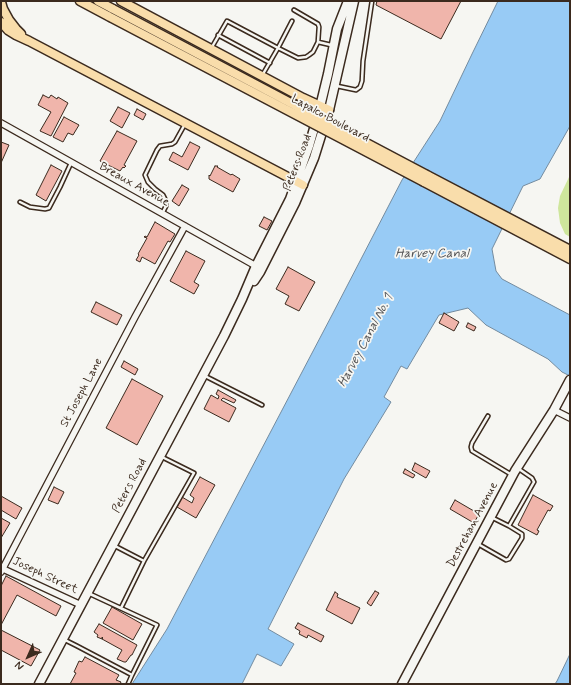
<!DOCTYPE html>
<html>
<head>
<meta charset="utf-8">
<style>
  body { margin:0 }
  #map { position:relative; width:571px; height:685px; overflow:hidden; background:#f6f6f2; font-family:Mynerve,sans-serif }
  canvas { display:block }
  .frame { position:absolute; inset:0; border:2px solid #3b2a1e; pointer-events:none }
  .north { position:absolute; left:8px; top:637px; width:40px; height:40px; -webkit-text-stroke:3px #f6f6f2; paint-order:stroke; rotate:225deg; font-size:11px; font-weight:700; line-height:16px; text-align:center; color:#3b2a1e }
  .north::after { content:''; display:block; margin:auto; width:14px; height:18px; background:#3b2a1e; clip-path:polygon(50% 0,100% 100%,50% 72%,0 100%) }
</style>
</head>
<body>
<div id="map">
<canvas width="571" height="685"></canvas>
<div class="frame"></div>
<div class="north">N</div>
</div>
<script>
const context = document.querySelector('canvas').getContext('2d');
context.lineJoin = 'round';
function fill(path, color) {
  context.fillStyle = color;
  context.fill(path, 'evenodd');
}
function shape(rows) {
  const path = new Path2D();
  for (const r of rows) {
    path.moveTo(r[0], r[1]);
    for (let i = 2; i < r.length; i += 2) path.lineTo(r[i], r[i + 1]);
  }
  return path;
}
function strokePath(path, color, width, dash) {
  context.strokeStyle = color;
  context.lineWidth = width;
  context.lineCap = dash ? 'butt' : 'round';
  context.setLineDash(dash || []);
  context.stroke(path);
}
function drawText(font, color, halo, rows, align = 'center') {
  context.font = font + ' Mynerve,sans-serif';
  context.lineWidth = 3.5;
  context.setLineDash([]);
  context.textBaseline = 'middle';
  context.strokeStyle = halo;
  context.fillStyle = color;
  for (const [text, x, y, turn = 0] of rows) {
    context.save();
    context.translate(x, y);
    context.rotate((+turn || 0) * Math.PI / 180);
    context.textAlign = isNaN(turn) ? turn : align;
    if (halo) context.strokeText(text, 0, 0);
    context.fillText(text, 0, 0);
    context.restore();
  }
}
fill(shape([
  [570,175,570,237,565,234,560,223,558,208,560,196]
]), '#cee69c');
const water = shape([
  [498,1,570,1,570,126,540,179,523,186,492,249,496,271,502,279,570,315,570,376,562,372,548,359,486,325,468,308,439,315,407,369,401,366,384,397,391,402,344,479,268,629,294,644,281,666,257,654,242,684,132,684,167,629,332,315,402,180,440,121,472,54,498,1],
  [570,654,570,684,555,684,557,681,570,654]
]);
fill(water, '#98cbf5');
strokePath(water, '#738b9f', 1);
const building = shape([
  [377,1,461,1,441,39,376,5,377,1],
  [43,95,49,98,51,95,57,99,58,97,68,103,51,136,40,131,51,112,38,105,43,95],
  [118,107,130,113,122,128,110,121,118,107],
  [137,109,146,114,143,120,134,115,137,109],
  [64,117,79,125,73,135,68,133,63,142,53,137,64,117],
  [117,131,137,141,124,165,126,166,124,168,123,167,120,171,100,161,117,131],
  [1,142,9,145,1,163,1,142],
  [190,142,200,147,188,170,169,160,173,152,182,157,190,142],
  [51,165,62,171,46,201,36,195,51,165],
  [215,166,218,166,217,167,231,175,232,174,240,179,233,192,209,179,209,175,210,176,215,166],
  [182,185,189,189,179,206,172,201,182,185],
  [264,217,272,221,267,230,259,226,264,217],
  [155,222,175,234,170,242,168,241,155,264,142,257,140,262,136,260,139,255,138,254,147,238,144,237,145,236,147,237,155,222],
  [186,251,205,261,194,282,199,285,194,294,170,281,186,251],
  [288,267,315,282,299,311,285,304,289,296,276,289,288,267],
  [96,302,122,315,117,325,91,312,96,302],
  [444,313,459,322,454,331,439,323,444,313],
  [468,323,476,327,474,331,466,327,468,323],
  [124,361,138,369,135,375,121,367,124,361],
  [132,379,163,396,137,445,106,428,132,379],
  [218,390,236,400,234,403,223,398,221,400,236,408,229,422,204,409,211,395,218,399,219,396,216,394,218,390],
  [415,463,430,471,426,478,412,470,415,463],
  [405,469,415,475,413,478,403,473,405,469],
  [200,477,215,485,196,518,177,507,182,497,192,503,194,498,190,495,200,477],
  [54,487,64,492,58,504,48,500,54,487],
  [533,495,553,506,550,511,548,510,537,530,539,531,537,535,518,525,533,495],
  [1,496,22,508,16,519,1,510,1,496],
  [455,500,479,514,474,523,450,509,455,500],
  [1,518,10,523,1,538,1,518],
  [6,576,61,606,56,616,17,595,1,625,1,586,6,576],
  [375,591,379,593,371,606,367,603,375,591],
  [335,592,338,594,337,597,360,608,352,624,326,610,335,592],
  [112,607,142,624,133,640,103,623,112,607],
  [298,623,324,636,321,642,308,635,307,638,299,634,300,631,295,628,298,623],
  [99,624,137,645,132,655,131,655,126,662,124,662,117,659,122,650,102,639,103,638,102,637,102,639,97,637,98,635,94,632,99,624],
  [1,630,40,650,31,666,1,650,1,630],
  [85,657,119,675,116,680,121,682,120,684,70,684,76,673,74,672,79,661,82,662,85,657]
]);
fill(building, '#f0b5ab');
strokePath(building, '#3b2a1e', 1);
const service = shape([
  [294,10,318,24,319,27,318,42,331,45],
  [292,21,278,48,298,58,306,57,309,55,313,52,318,42],
  [218,35,270,63],
  [212,47,227,21,278,48,263,74],
  [337,86,356,90,360,87,362,81,363,61,372,1],
  [20,202,30,207,45,209,49,208,60,187,71,163],
  [162,214,166,206,166,201,163,195,155,189,148,182,145,175,157,150,160,146,172,144,175,142,185,124],
  [205,376,262,405],
  [488,416,472,443,471,447,472,451,512,475],
  [491,517,509,526,534,482,532,478,519,469],
  [478,544,506,560,509,559,522,538,522,534,509,526],
  [115,546,144,561,121,608],
  [144,561,194,473,162,457],
  [88,593,157,625,132,675],
  [65,640,77,646,132,675,128,684]
]);
const minor = shape([
  [1,123,256,266],
  [554,410,570,418],
  [1,568,81,605],
  [1,572,135,317,185,226]
]);
const secondary = shape([
  [254,281,260,272,295,203,314,158,329,110,354,1],
  [39,684,224,336,242,299,256,266,290,199,309,146,319,111,328,74,337,29,348,1],
  [402,684,515,471,554,410,570,380]
]);
const primary = shape([
  [80,1,110,17],
  [98,1,113,9],
  [121,1,303,98,329,110],
  [1,2,3,9,9,20,16,29,21,34],
  [1,22,8,30,16,35,29,41,303,185],
  [427,175,570,250],
  [424,182,570,259]
]);
strokePath(service, '#3b2a1e', 5.5);
strokePath(minor, '#3b2a1e', 8);
strokePath(secondary, '#3b2a1e', 11);
strokePath(primary, '#3b2a1e', 11);
strokePath(service, '#f6f6f2', 2.5);
strokePath(minor, '#f6f6f2', 5.5);
strokePath(secondary, '#f6f6f2', 8);
strokePath(primary, '#f9ddab', 8);
const primaryBridge = shape([
  [113,9,427,175],
  [110,17,424,182]
]);
strokePath(primaryBridge, '#3b2a1e', 11, []);
strokePath(primaryBridge, '#f9ddab', 8);
drawText('12px', '#3b2a1e', '#f6f6f2', [
  ["Lapalco Boulevard",330,119,28],
  ["Peters Road",298,163,-69],
  ["Breaux Avenue",134,185,29],
  ["St Joseph Lane",82,393,-62],
  ["Peters Road",130,486,-62],
  ["Destrehan Avenue",473,525,-62],
  ["Joseph Street",45,576,25]
]);
drawText('italic 13px', '#525254', '#f6f6f2', [
  ["Harvey Canal",432,254],
  ["Harvey Canal No. 1",366,341,-62]
]);
</script>
</body>
</html>
